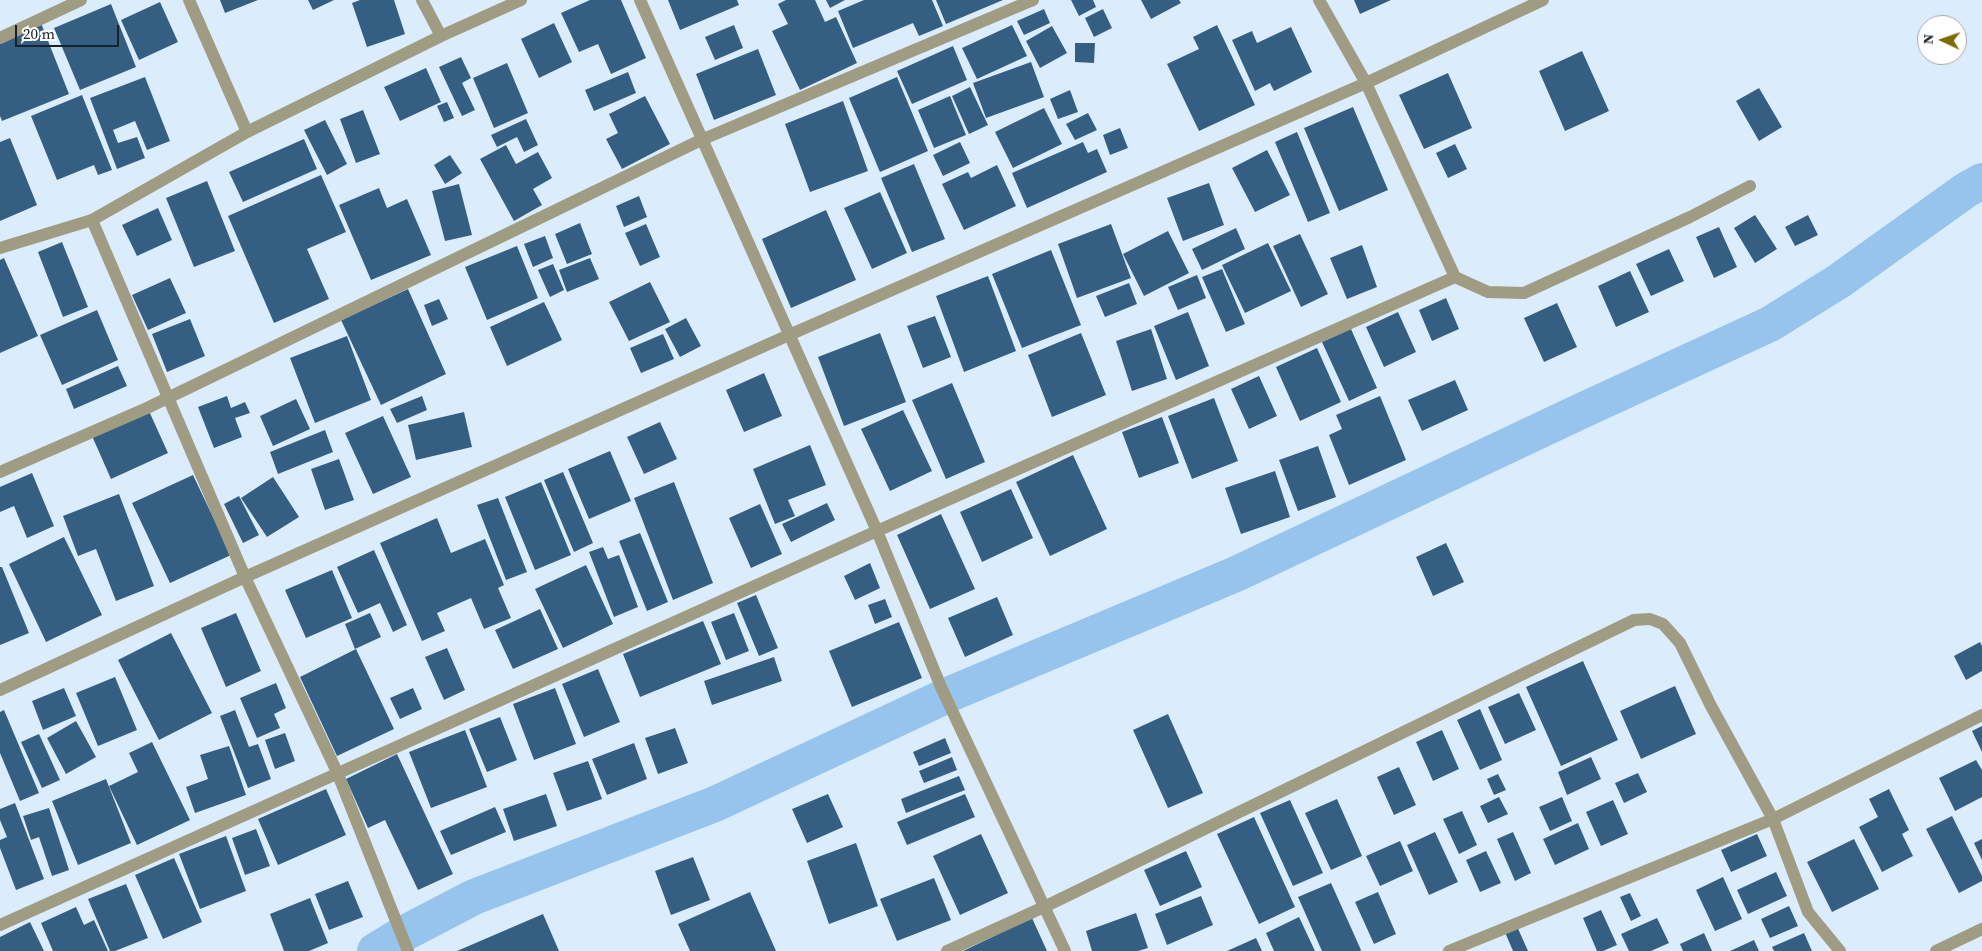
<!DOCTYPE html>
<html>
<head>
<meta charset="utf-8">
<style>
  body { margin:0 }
  #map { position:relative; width:1982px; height:951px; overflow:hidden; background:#dbedfd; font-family:"Source Serif 4",serif }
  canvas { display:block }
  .north { position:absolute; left:1917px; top:15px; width:50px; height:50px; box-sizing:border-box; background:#fff; border:1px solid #a3a7a9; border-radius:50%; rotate:273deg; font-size:14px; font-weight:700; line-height:20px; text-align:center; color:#1a2229 }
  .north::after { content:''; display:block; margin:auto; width:18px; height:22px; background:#7d6b04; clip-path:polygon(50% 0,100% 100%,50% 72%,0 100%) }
  .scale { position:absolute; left:15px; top:25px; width:104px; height:22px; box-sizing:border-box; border:2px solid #1a2229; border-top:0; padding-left:6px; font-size:15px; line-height:18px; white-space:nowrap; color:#1a2229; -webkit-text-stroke:4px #fff; paint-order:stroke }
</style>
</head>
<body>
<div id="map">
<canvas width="1982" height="951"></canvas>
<div class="north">N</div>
<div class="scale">20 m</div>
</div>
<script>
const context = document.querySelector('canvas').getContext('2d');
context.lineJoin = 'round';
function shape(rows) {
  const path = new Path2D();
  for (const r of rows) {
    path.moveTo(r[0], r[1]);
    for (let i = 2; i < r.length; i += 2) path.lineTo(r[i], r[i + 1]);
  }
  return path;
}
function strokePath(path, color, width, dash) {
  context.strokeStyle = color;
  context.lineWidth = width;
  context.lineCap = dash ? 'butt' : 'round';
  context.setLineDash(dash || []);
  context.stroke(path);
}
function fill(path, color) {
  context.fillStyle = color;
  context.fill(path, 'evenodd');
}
strokePath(shape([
  [375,951,403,934,474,897,715,804,950,694,1236,574,1579,412,1770,324,1839,281,1966,190,1982,181]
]), '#97c4ed', 36);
fill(shape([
  [220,0,258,0,225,13],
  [308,0,334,0,313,10],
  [360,0,394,0,405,34,367,47,352,3],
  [590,0,621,0,646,58,611,74,598,44,579,52,561,13],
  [668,0,737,0,739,5,680,30],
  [786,0,815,0,825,22,836,17,857,63,800,90,772,31,788,24,778,4],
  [826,0,845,0,830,8],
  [864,0,932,0,943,26,919,36,913,23,853,48,838,11],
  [936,0,1003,0,946,24],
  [1071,0,1093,0,1096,7,1079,16],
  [1141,0,1179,0,1181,3,1151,19],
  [1354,0,1391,0,1360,14],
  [160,2,178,42,139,60,121,20],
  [111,4,136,67,80,90,54,28],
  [1044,9,1050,23,1024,35,1017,21],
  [1103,9,1112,28,1094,37,1085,18],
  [41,23,69,94,2,121,0,116,0,39],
  [554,23,572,62,539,78,521,39],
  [734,25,743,48,715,60,705,37],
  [1012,25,1027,56,977,79,962,48],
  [1217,25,1255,105,1199,131,1167,64,1199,49,1193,37],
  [1052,26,1067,53,1040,68,1026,41],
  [1291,27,1312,72,1274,91,1270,83,1255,91,1232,40,1252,31,1257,43],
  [1075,43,1095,43,1094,63,1075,62],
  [953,46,967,80,912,104,897,71],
  [758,49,776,95,714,120,696,74],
  [1582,51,1609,111,1565,131,1539,71],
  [461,57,471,78,462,83,475,110,462,116,439,67],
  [1031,62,1044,97,986,118,973,83],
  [507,63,528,113,494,128,473,78],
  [426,68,441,102,400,121,384,87],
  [628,72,636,93,594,111,585,90],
  [1448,73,1472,128,1424,149,1399,95],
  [145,77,170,141,147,150,135,121,113,130,118,143,137,137,145,158,117,169,90,98],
  [897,77,928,151,880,172,849,98],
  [970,87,988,125,969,134,952,96],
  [1759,88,1782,127,1759,141,1736,101],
  [1070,90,1078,112,1058,119,1050,99],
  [82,95,112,170,98,175,94,165,57,180,31,116],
  [645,96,670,144,622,169,606,139,618,133,609,114],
  [950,96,966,135,934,148,918,110],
  [843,101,868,171,810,192,785,124],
  [447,102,454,118,444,122,437,106],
  [1353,107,1388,190,1339,211,1304,128],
  [1044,108,1062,144,1013,168,995,132],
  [363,110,380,154,356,163,340,119],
  [1088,113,1097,130,1075,140,1066,124],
  [526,119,538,145,524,152,517,137,497,147,491,135],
  [325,120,347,164,327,175,304,130],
  [1120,128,1128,148,1110,155,1103,135],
  [1297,132,1330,213,1308,222,1275,142],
  [10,138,37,205,0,221,0,142],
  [304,139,317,169,243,202,229,172],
  [960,142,970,163,943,176,933,155],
  [1083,142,1088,153,1097,149,1107,172,1027,208,1012,173],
  [1455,144,1467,169,1448,178,1436,153],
  [506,145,516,164,538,152,552,178,533,189,542,205,514,221,480,159],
  [1267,150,1290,195,1255,212,1232,168],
  [450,155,462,173,445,184,434,165],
  [914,164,945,239,912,252,881,178],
  [997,165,1016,206,964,230,942,184,968,172,971,178],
  [321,175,346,232,307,249,329,299,274,323,228,216],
  [207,181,235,251,194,267,166,198],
  [1209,183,1224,225,1183,241,1167,198],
  [459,184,472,235,445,241,432,191],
  [379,188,387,208,407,199,431,255,371,280,339,205],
  [880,192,907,253,872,269,844,208],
  [639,196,647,217,624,227,616,206],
  [158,208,172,240,137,256,122,225],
  [826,210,856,280,791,308,762,239],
  [1755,215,1777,249,1755,263,1734,228],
  [1808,215,1818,235,1795,246,1785,227],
  [580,223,592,254,567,264,555,234],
  [646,224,660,257,640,266,625,233],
  [1111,224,1131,278,1077,298,1058,244],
  [1719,227,1737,267,1714,278,1696,237],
  [1236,228,1245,249,1202,270,1192,249],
  [1168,231,1189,273,1144,296,1123,254],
  [1300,234,1328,294,1301,307,1273,246],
  [545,236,553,258,533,267,524,244],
  [62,242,88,307,63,317,38,252],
  [1268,243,1291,291,1245,313,1222,265],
  [1362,245,1377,287,1347,299,1330,258],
  [517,246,538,298,487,320,465,267],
  [1669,249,1684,281,1651,296,1636,264],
  [1051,250,1081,325,1022,348,992,274],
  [4,258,38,336,0,353,0,260],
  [590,258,599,279,567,292,559,270],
  [553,264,564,290,550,297,538,270],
  [1222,269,1245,324,1226,332,1202,277],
  [1630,271,1649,312,1616,327,1598,286],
  [1197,275,1206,298,1178,310,1168,287],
  [988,276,1016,351,964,372,936,296],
  [170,278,186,313,148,330,132,295],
  [650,282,670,322,629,341,609,302],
  [1129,283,1137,304,1105,317,1096,296],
  [408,289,446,374,381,405,341,320],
  [1446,298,1459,329,1432,341,1419,310],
  [439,299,448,319,432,326,424,305],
  [544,302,562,340,507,366,490,327],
  [1557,303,1577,347,1544,362,1524,318],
  [97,310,118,360,62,385,40,335],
  [1188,312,1209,366,1176,380,1154,326],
  [1398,312,1416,352,1384,367,1366,327],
  [935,316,951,357,923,368,907,326],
  [686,318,701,346,680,357,665,329],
  [190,319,205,356,167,372,152,334],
  [1151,329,1167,379,1132,391,1116,341],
  [1351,329,1377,388,1349,401,1322,342],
  [880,333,906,402,844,426,818,357],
  [1081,333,1106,395,1052,417,1028,355],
  [663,334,674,359,641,373,630,348],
  [347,336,371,400,315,423,290,358],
  [1317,348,1341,402,1300,421,1276,367],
  [118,366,127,386,74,409,66,389],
  [764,373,782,416,744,432,726,390],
  [1259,376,1277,416,1249,429,1231,389],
  [1455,380,1468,410,1422,431,1408,400],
  [952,383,985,462,946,479,912,400],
  [227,396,231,408,245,402,250,413,235,418,242,437,214,448,198,407],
  [422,396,427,410,397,423,390,409],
  [1380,396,1406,460,1349,485,1329,435,1342,429,1336,415],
  [1214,398,1238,461,1192,479,1168,416],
  [296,399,310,429,273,446,260,416],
  [903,410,932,471,890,491,861,429],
  [149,411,168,453,111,479,92,436],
  [464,412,472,447,416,460,408,425],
  [383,416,411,477,373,494,345,433],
  [1162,417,1179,463,1139,478,1122,432],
  [660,422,677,459,644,474,627,437],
  [325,430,333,452,278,474,270,452],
  [810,445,826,485,788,500,795,516,775,524,753,469],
  [1318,446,1336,497,1298,511,1279,460],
  [610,451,631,501,589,519,568,469],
  [1073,455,1107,529,1050,556,1016,482],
  [339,459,354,500,325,510,311,469],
  [1275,471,1290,517,1241,534,1225,488],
  [563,472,593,543,574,552,544,480],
  [32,473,54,526,27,538,14,506,0,512,0,487],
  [193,475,231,555,170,583,132,503],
  [273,477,299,517,267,537,241,498],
  [541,482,571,555,535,570,505,497],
  [674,482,713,583,673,600,634,498],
  [1011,489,1033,538,982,562,960,512],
  [119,494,154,586,116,601,96,549,78,556,63,516],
  [239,496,259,535,243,543,224,504],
  [498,498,527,572,506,580,477,505],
  [827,503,835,520,791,542,782,524],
  [760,504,782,554,751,568,729,518],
  [941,514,975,589,930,609,897,535],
  [437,518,451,553,485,539,504,585,498,588,511,618,484,629,471,598,437,613,445,631,422,641,380,543],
  [640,533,668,602,647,611,619,541],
  [64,537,102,615,46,642,9,564],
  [1446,543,1464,582,1433,596,1416,557],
  [603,547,608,559,619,555,638,607,614,617,589,552],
  [374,550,407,625,393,632,380,603,358,613,337,567],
  [870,563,880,588,855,600,844,576],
  [586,565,613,624,563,648,535,589],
  [0,567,2,567,29,633,0,645],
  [332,570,352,618,306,638,285,590],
  [756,595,778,648,759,656,737,603],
  [997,597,1013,635,965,657,948,618],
  [885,599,892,617,875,624,868,605],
  [540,609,558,649,513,669,495,630],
  [236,613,261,671,226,687,201,628],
  [370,613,381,637,355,649,345,624],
  [734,613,749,651,726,660,711,622],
  [703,621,721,664,640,697,623,654],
  [899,622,922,678,852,707,829,651],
  [171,633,212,713,159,740,118,660],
  [1980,642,1982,646,1982,671,1966,680,1954,656],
  [447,648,465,690,444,700,425,657],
  [356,649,394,729,337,756,300,677],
  [774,657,782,681,712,705,704,681],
  [1583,661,1618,740,1561,766,1526,687],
  [598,669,620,722,584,737,562,684],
  [115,677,137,730,98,746,76,693],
  [276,683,286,708,274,714,280,728,257,738,240,698],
  [1675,686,1696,734,1641,759,1620,711],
  [64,688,76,716,43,730,32,701],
  [413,688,422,709,400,719,390,698],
  [555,688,576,744,534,760,513,704],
  [1519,693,1536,730,1505,744,1488,707],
  [1480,709,1502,760,1480,770,1457,720],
  [4,710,39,793,20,801,0,753,0,712],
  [235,710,249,747,258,744,271,779,248,788,220,716],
  [1168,714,1203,793,1168,808,1133,730],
  [500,717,517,760,487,772,469,729],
  [76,721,96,757,66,774,47,738],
  [1982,726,1982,752,1972,731],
  [675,728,688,763,658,774,645,738],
  [465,730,487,787,431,808,409,752],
  [1442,730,1459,769,1433,781,1416,742],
  [285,733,295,761,275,769,265,740],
  [39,734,60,780,42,788,21,742],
  [945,738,951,753,919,766,913,752],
  [152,742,190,820,137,845,109,786,138,772,129,753],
  [634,743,647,779,607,795,592,759],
  [229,746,246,795,195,813,186,787,208,779,200,755],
  [397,754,453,874,418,890,385,820,368,828,346,779],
  [952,757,957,770,924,783,919,771],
  [1591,757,1601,779,1567,795,1558,772],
  [1976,760,1982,770,1982,797,1955,811,1939,778],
  [588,761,602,799,567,811,553,773],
  [1399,767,1416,805,1394,815,1377,777],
  [1638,773,1647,792,1624,803,1615,783],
  [1498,774,1506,790,1494,795,1487,779],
  [959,776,965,790,906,813,901,799],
  [106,779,131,843,78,865,52,801],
  [326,789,346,835,278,865,258,819],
  [1889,789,1909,830,1902,834,1913,856,1882,872,1859,827,1878,817,1869,799],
  [546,794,557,826,514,841,503,809],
  [828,794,843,827,807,843,792,809],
  [965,794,975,817,907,845,897,822],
  [1499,797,1508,814,1488,823,1480,806],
  [1562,797,1572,821,1550,831,1539,807],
  [1337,799,1362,856,1331,870,1305,813],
  [1290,800,1323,873,1293,886,1260,813],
  [1613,800,1628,834,1601,846,1586,812],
  [15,803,44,879,16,890,0,848,0,840,7,837,0,820,0,809],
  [495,807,506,832,451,855,440,831],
  [49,808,69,870,52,876,39,837,31,840,23,816],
  [1462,811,1477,845,1459,854,1443,819],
  [1952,816,1982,876,1982,881,1959,893,1926,829],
  [1254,817,1295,907,1259,924,1217,834],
  [1578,823,1589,849,1555,865,1543,839],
  [256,829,270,866,245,875,232,838],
  [1435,832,1458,882,1429,895,1407,845],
  [1513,832,1531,873,1515,881,1497,839],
  [981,834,1008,893,960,915,933,856],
  [1757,834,1767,856,1731,872,1721,850],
  [226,836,246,891,200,909,179,854],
  [1854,839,1879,889,1832,912,1807,862],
  [1982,839,1982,860,1974,843],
  [1400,841,1413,871,1380,886,1366,856],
  [856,843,878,906,829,924,807,861],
  [1186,851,1202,887,1160,906,1144,870],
  [1486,851,1501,883,1480,892,1466,860],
  [693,857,710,900,671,915,655,871],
  [174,858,202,922,163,939,135,875],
  [1776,872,1787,896,1748,914,1737,890],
  [1723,877,1742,919,1715,931,1696,890],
  [934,878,951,920,897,941,880,899],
  [348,881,363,917,329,930,315,894],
  [1331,883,1361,950,1360,951,1322,951,1298,897],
  [126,884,148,938,115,951,110,951,88,899],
  [750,892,776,951,690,951,678,924],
  [1378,892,1396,934,1374,944,1355,902],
  [1630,893,1641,916,1631,921,1620,897],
  [1201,896,1213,925,1167,945,1155,914],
  [310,898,328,943,309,951,284,951,270,914],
  [1789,906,1798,926,1770,938,1761,919],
  [76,907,84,925,94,920,108,951,53,951,41,923],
  [1601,910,1617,945,1603,951,1597,951,1583,918],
  [1136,913,1148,948,1138,951,1092,951,1086,931],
  [543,914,559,951,457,951],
  [1299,917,1315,951,1274,951,1266,933],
  [1032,918,1047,951,963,951],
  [1657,918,1669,943,1651,951,1629,951,1621,934],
  [30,922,44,951,0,951,0,937],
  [1516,924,1528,951,1513,951,1504,930],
  [1704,933,1712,951,1683,951,1680,944],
  [1804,933,1812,951,1774,951,1772,947],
  [1256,938,1262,951,1227,951],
  [1754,940,1759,951,1730,951]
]), '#355f82');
strokePath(shape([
  [189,0,247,132],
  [422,0,441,36],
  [640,0,877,531,941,687,1065,951],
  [1319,0,1366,83,1455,277,1488,292,1524,293,1690,217,1750,186],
  [0,38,81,0],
  [92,220,245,577,337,772,408,951],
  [0,248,92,220,247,132,441,36,521,0],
  [0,472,147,408,701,140,1033,0],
  [0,690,245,577,789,335,1366,83,1543,0],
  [0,925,877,531,1455,277],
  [947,951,1044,907,1634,620,1650,619,1663,624,1680,643,1711,706,1773,819,1808,912,1840,951],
  [1449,951,1773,819,1982,715],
  [1936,951,1982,929]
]), '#a09b83', 12);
</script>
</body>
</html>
